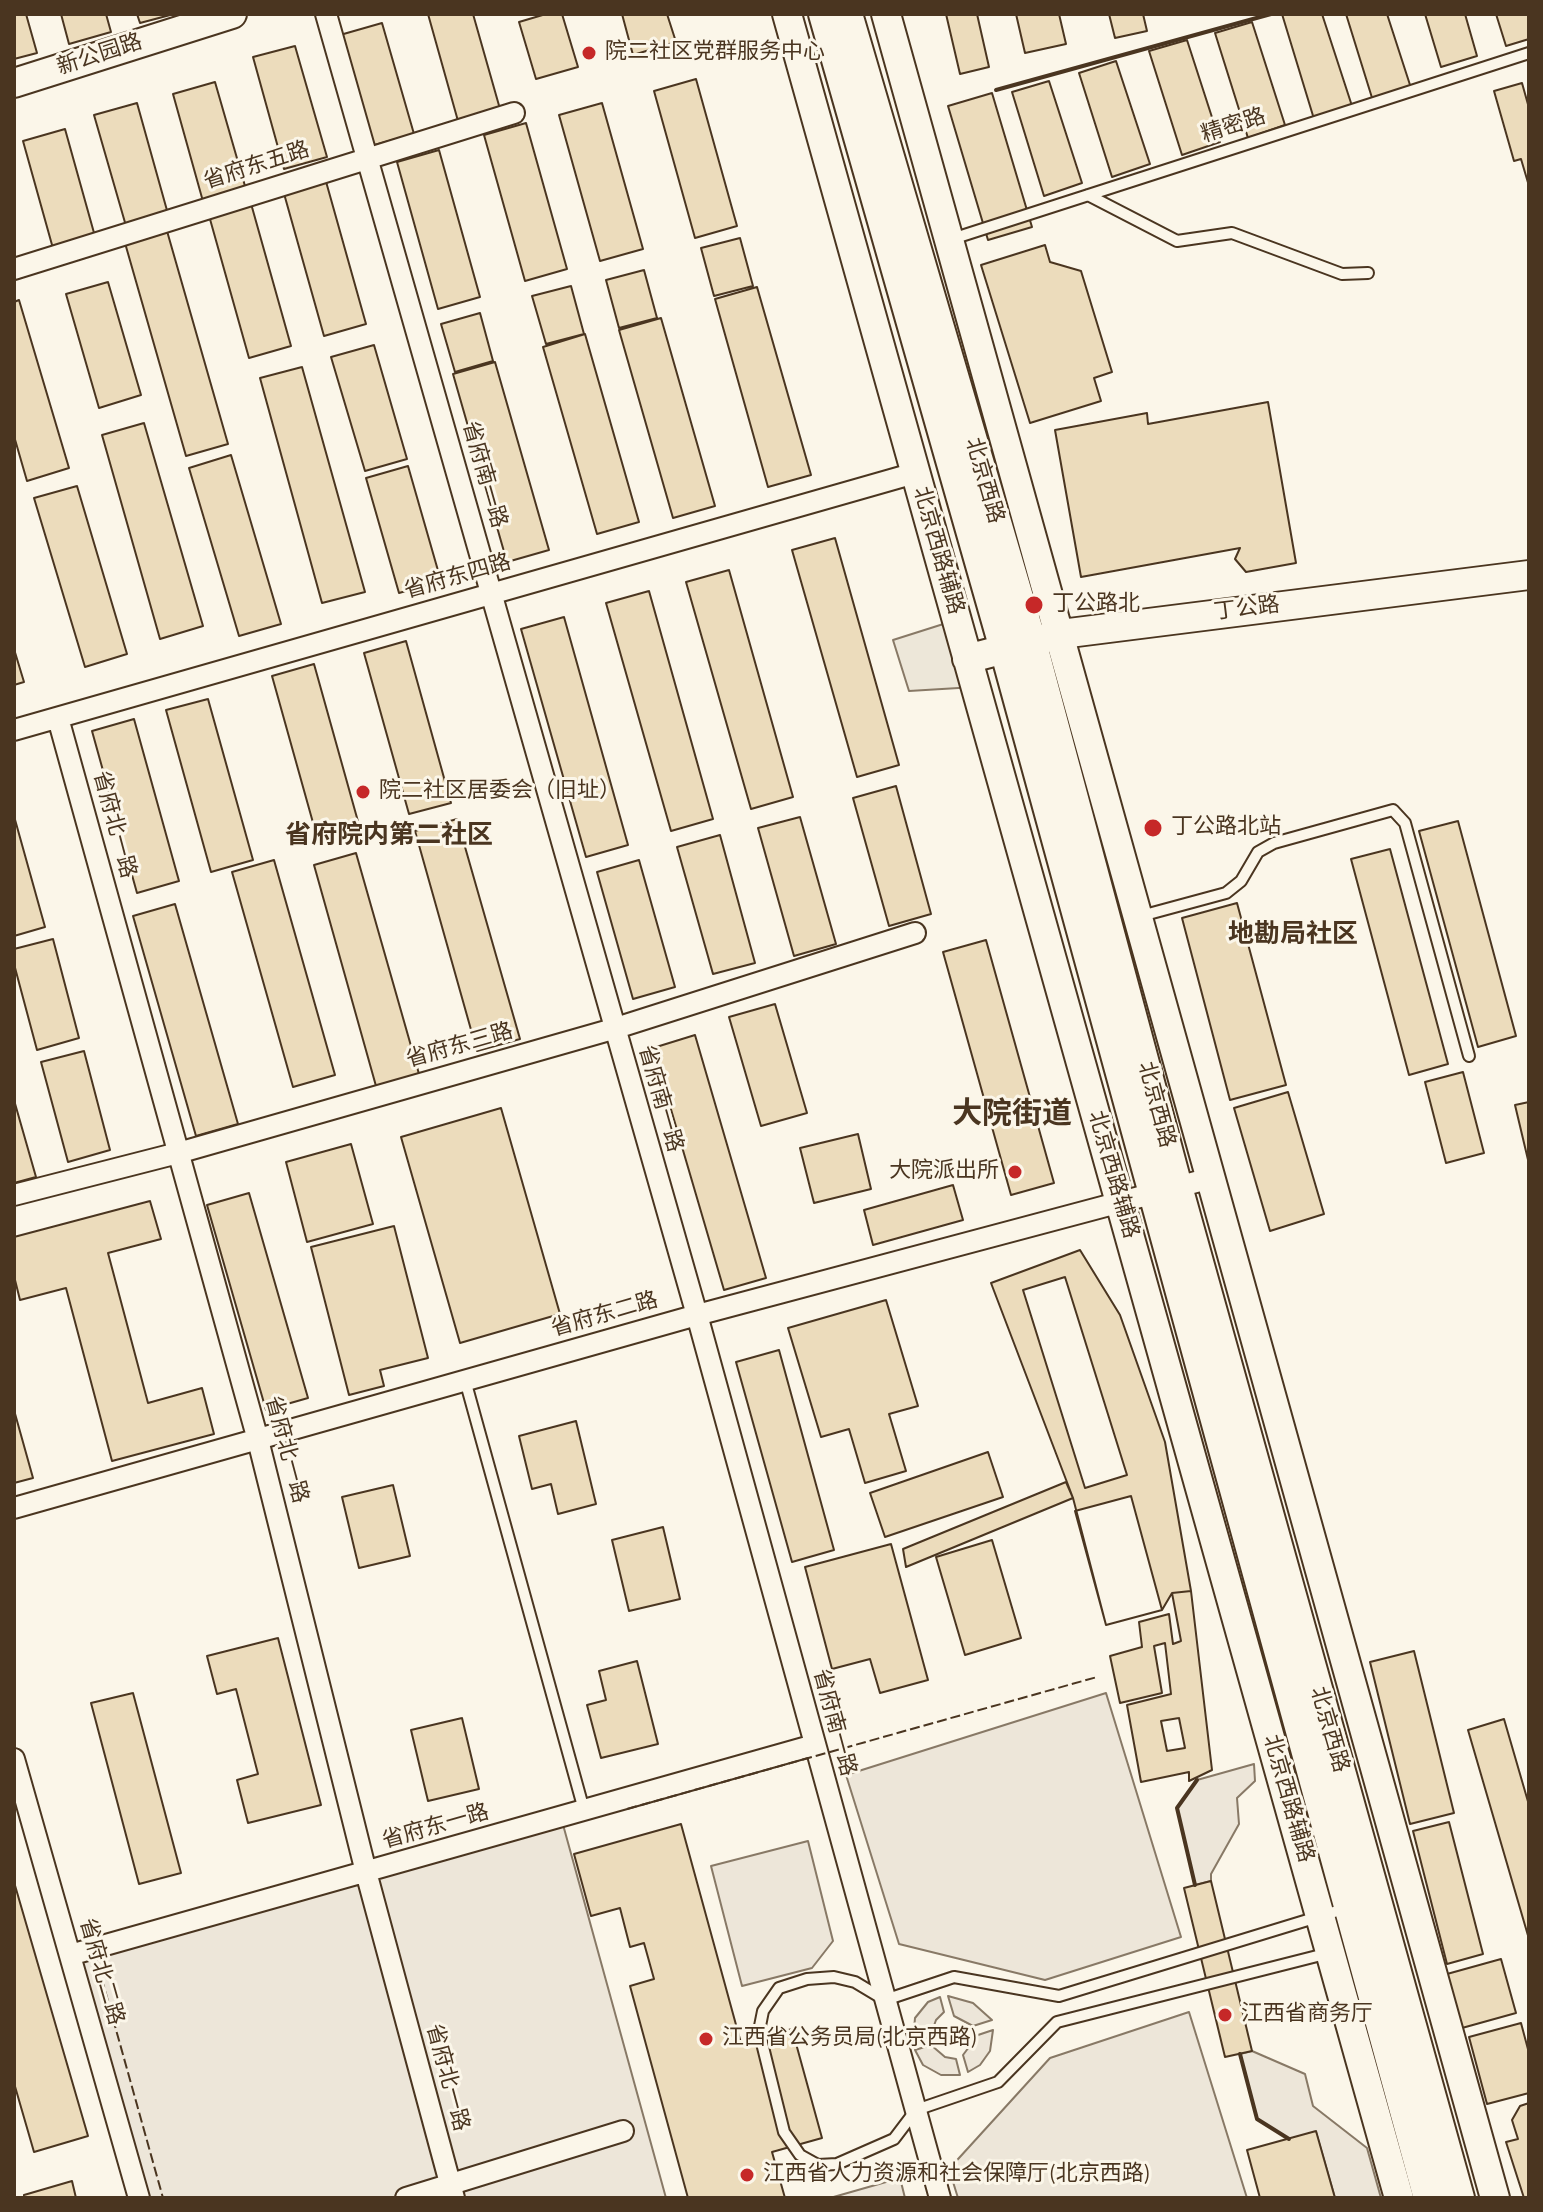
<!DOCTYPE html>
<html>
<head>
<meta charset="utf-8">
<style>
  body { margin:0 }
  #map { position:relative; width:1543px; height:2212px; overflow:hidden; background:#fbf6e9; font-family:"Source Sans 3",sans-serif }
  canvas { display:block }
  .frame { position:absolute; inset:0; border:16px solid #4a3520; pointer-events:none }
</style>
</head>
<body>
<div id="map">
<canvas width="1543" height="2212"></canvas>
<div class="frame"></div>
</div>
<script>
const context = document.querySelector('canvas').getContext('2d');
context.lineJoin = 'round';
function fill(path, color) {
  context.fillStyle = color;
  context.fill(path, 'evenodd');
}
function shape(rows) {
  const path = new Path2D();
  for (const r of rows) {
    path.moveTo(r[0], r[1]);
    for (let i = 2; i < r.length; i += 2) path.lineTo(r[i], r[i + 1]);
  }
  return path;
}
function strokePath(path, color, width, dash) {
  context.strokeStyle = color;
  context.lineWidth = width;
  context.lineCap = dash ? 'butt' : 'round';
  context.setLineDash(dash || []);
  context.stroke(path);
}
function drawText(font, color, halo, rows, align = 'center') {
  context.font = font + ' "Source Sans 3","Noto Sans SC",sans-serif';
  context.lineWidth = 6;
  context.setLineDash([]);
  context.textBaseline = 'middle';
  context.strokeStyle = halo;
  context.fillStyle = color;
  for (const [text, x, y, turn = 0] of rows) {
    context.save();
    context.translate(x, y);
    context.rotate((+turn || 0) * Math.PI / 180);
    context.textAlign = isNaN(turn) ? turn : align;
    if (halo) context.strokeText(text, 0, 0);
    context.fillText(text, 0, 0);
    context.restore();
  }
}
const green = shape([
  [1106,1693,1181,1937,1045,1980,899,1944,846,1775,1106,1693],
  [1254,1764,1255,1781,1237,1798,1239,1824,1211,1874,1211,1881,1195,1885,1177,1808,1197,1780,1254,1764],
  [562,1821,666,2198,149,2198,80,1960,562,1821],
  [808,1841,833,1941,812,1968,742,1986,711,1866,808,1841],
  [948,1996,973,2003,992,2020,973,2026,954,2016,948,1996],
  [940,1997,944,2012,936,2020,930,2037,913,2041,915,2018,928,2002,940,1997],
  [1189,2012,1247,2198,958,2198,949,2169,1050,2058,1189,2012],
  [993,2030,990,2051,980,2065,968,2072,963,2055,978,2035,993,2030],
  [931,2045,945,2057,956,2059,960,2075,941,2075,923,2065,915,2050,931,2045],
  [1252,2051,1305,2074,1313,2106,1367,2148,1381,2198,1335,2198,1316,2132,1289,2139,1257,2119,1240,2054,1252,2051],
  [900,2178,905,2198,830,2198,900,2178]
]);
fill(green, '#ede6d9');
strokePath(green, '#887966', 2);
const parking = shape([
  [956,620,975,687,909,691,893,640,956,620]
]);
fill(parking, '#ede7d9');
strokePath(parking, '#887966', 2);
const building = shape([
  [14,14,26,14,37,53,14,59,14,14],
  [61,14,106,14,111,32,69,44,61,14],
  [137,14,174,14,140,23,137,14],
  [428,14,473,14,500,109,458,121,428,14],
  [546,14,562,14,578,67,536,79,519,22,546,14],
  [622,14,667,14,676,42,633,55,622,14],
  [946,14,977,14,989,67,960,74,946,14],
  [1016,14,1059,14,1066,44,1025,53,1016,14],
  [1109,14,1143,14,1147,31,1115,38,1109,14],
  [1282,14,1322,14,1352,106,1314,119,1282,14],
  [1346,14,1387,14,1411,88,1373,101,1346,14],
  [1425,14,1465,14,1477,56,1441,67,1425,14],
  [1496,14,1529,14,1529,39,1506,46,1496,14],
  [1252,22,1285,125,1248,138,1215,33,1252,22],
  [382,23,414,134,371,146,340,35,382,23],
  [1187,40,1220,142,1182,155,1149,51,1187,40],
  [295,46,327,157,284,169,253,57,295,46],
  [1116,61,1150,164,1112,177,1079,73,1116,61],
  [696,79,737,226,695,238,654,91,696,79],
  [1049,81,1082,183,1044,196,1012,92,1049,81],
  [215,82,247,193,204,205,173,94,215,82],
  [1522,83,1529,108,1529,186,1521,159,1514,161,1494,91,1522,83],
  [992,93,1032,227,988,240,948,106,992,93],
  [137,103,168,214,126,226,94,115,137,103],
  [602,103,643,249,600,261,559,115,602,103],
  [526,123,567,269,525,281,484,135,526,123],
  [65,129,96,240,54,252,23,141,65,129],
  [439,150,480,297,438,309,397,162,439,150],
  [325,178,366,324,324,336,283,190,325,178],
  [250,200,291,346,249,358,208,212,250,200],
  [167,231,228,444,186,456,125,243,167,231],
  [740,238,753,286,714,296,701,248,740,238],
  [1045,245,1050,262,1081,271,1112,372,1094,378,1101,401,1030,423,981,265,1045,245],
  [644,270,657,318,619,328,606,280,644,270],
  [108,282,141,395,99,408,66,294,108,282],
  [571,286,584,334,546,344,532,296,571,286],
  [757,287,811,475,768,487,715,299,757,287],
  [19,300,69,468,27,481,14,436,14,302,19,300],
  [480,313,493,361,455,372,441,324,480,313],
  [661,318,715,506,673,518,619,330,661,318],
  [585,334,639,522,597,534,543,347,585,334],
  [374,345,407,459,365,471,331,357,374,345],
  [495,362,549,550,507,562,453,374,495,362],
  [302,367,365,592,322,603,260,378,302,367],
  [1268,402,1296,563,1246,572,1235,559,1240,548,1081,577,1055,430,1147,413,1148,424,1268,402],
  [144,423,203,626,160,639,102,435,144,423],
  [231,455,281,624,239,636,189,468,231,455],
  [408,466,441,581,399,593,366,478,408,466],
  [77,486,127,654,85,667,34,498,77,486],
  [835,538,899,765,857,777,792,550,835,538],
  [729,570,793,797,751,809,686,582,729,570],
  [649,591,713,819,671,831,606,603,649,591],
  [564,617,628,845,586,857,521,629,564,617],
  [406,641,451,803,409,814,364,653,406,641],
  [14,649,24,682,14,685,14,649],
  [314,664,359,825,317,837,272,676,314,664],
  [208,699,253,860,211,872,166,710,208,699],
  [134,719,179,881,137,893,92,731,134,719],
  [896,786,931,914,889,926,853,798,896,786],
  [14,816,45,927,14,936,14,816],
  [800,817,836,944,794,956,758,828,800,817],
  [457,819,520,1039,477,1051,415,831,457,819],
  [1458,821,1516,1036,1478,1047,1419,831,1458,821],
  [720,835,755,963,713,974,677,847,720,835],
  [1390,849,1448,1064,1409,1075,1351,859,1390,849],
  [356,853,419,1074,376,1086,314,865,356,853],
  [274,860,335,1075,293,1087,232,872,274,860],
  [639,860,675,987,633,999,597,872,639,860],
  [1237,903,1286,1085,1230,1100,1182,918,1237,903],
  [175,904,238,1124,196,1136,133,916,175,904],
  [53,939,79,1038,37,1050,14,964,14,949,53,939],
  [986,940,1054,1183,1011,1195,943,952,986,940],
  [775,1004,807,1113,761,1126,729,1017,775,1004],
  [695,1035,766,1278,724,1290,653,1048,695,1035],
  [84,1051,110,1150,68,1162,41,1062,84,1051],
  [1463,1072,1484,1153,1446,1163,1425,1082,1463,1072],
  [1288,1092,1324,1214,1270,1231,1234,1108,1288,1092],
  [14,1100,36,1177,14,1183,14,1100],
  [1529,1102,1529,1164,1515,1105,1529,1102],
  [501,1108,560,1314,460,1343,401,1137,501,1108],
  [858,1134,871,1189,814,1203,800,1148,858,1134],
  [351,1144,373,1224,307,1242,286,1162,351,1144],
  [953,1185,963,1220,873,1245,864,1210,953,1185],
  [249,1193,308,1398,266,1410,207,1205,249,1193],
  [150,1201,161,1239,108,1253,148,1403,202,1388,214,1434,112,1461,66,1288,20,1300,14,1276,14,1237,150,1201],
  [394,1226,428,1358,380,1370,384,1386,349,1395,311,1247,394,1226],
  [1080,1250,1120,1315,1165,1442,1191,1591,1172,1593,1162,1610,1106,1625,1073,1498,991,1283,1080,1250],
  [1065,1277,1127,1475,1085,1488,1023,1290,1065,1277],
  [886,1300,918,1406,889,1414,906,1471,865,1483,849,1429,821,1437,788,1328,886,1300],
  [779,1350,834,1550,792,1562,736,1362,779,1350],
  [14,1410,33,1478,14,1483,14,1410],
  [576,1421,596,1504,558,1514,551,1484,532,1489,519,1436,576,1421],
  [988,1452,1003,1497,885,1537,870,1493,988,1452],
  [1066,1482,1073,1498,906,1567,903,1549,1066,1482],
  [393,1485,410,1556,359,1568,342,1497,393,1485],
  [1131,1496,1162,1610,1106,1625,1075,1511,1131,1496],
  [663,1527,680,1599,629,1611,612,1540,663,1527],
  [992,1540,1021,1638,965,1655,936,1557,992,1540],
  [891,1544,928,1680,880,1693,870,1659,832,1669,805,1567,891,1544],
  [1191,1591,1212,1770,1189,1781,1189,1772,1141,1782,1127,1705,1171,1694,1165,1643,1154,1646,1162,1693,1120,1703,1110,1656,1142,1647,1139,1622,1169,1614,1173,1644,1181,1641,1172,1593,1191,1591],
  [1179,1718,1185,1748,1167,1751,1161,1721,1179,1718],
  [278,1638,321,1805,248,1823,237,1780,258,1774,236,1689,217,1694,207,1656,278,1638],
  [1414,1651,1454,1813,1410,1824,1370,1662,1414,1651],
  [637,1661,658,1744,601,1758,587,1705,606,1700,599,1671,637,1661],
  [133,1693,181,1873,139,1884,91,1703,133,1693],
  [462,1718,479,1789,428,1801,411,1730,462,1718],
  [1504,1719,1529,1805,1529,1939,1468,1730,1504,1719],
  [1449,1822,1483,1954,1447,1964,1413,1831,1449,1822],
  [681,1824,741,2043,792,2029,822,2138,772,2152,785,2198,688,2198,630,1986,654,1979,644,1943,630,1947,620,1908,591,1916,574,1854,681,1824],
  [1211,1881,1252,2051,1225,2057,1184,1888,1211,1881],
  [14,1882,88,2136,34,2152,14,2083,14,1882],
  [1501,1959,1516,2013,1462,2028,1447,1974,1501,1959],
  [1521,2023,1529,2053,1529,2093,1487,2104,1469,2037,1521,2023],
  [1529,2103,1529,2198,1524,2198,1506,2142,1518,2139,1512,2120,1520,2106,1529,2103],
  [1316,2131,1335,2198,1260,2198,1247,2150,1316,2131],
  [72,2181,76,2198,24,2198,24,2195,72,2181]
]);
fill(building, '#ecdcbc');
strokePath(building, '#4a3520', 2);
const lane = shape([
  [1088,195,1177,241,1232,233,1342,274,1368,273],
  [952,239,1529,53],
  [1141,916,1226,893,1241,881,1258,852,1274,843,1393,810,1405,823,1469,1056],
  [465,1380,584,1810],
  [1329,1953,1057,2022,998,2082,916,2110,894,2139,837,2164,818,2165,800,2155,784,2132,759,2031,763,2011,779,1988,807,1979,834,1977,855,1982,885,2000,954,1977,1059,1996,1347,1908]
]);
const street = shape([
  [326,14,697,1315,940,2198],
  [14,269,514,113],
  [58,718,258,1440,366,1872,454,2198],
  [14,730,915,473],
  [14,1195,178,1153,613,1029,915,933],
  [14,1508,697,1315,1211,1178],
  [14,1759,139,2198],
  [70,1955,814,1745],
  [406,2198,623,2131]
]);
const secondary = shape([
  [787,14,1399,2198],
  [886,14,1495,2198],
  [14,83,232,14],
  [967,659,1061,634,1529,575]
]);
const primary = shape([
  [824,14,1005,649,1429,2198],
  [847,14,1031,642,1177,1187,1459,2198]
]);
strokePath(lane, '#4a3520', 14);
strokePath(street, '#4a3520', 24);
strokePath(secondary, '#4a3520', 32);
strokePath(primary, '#4a3520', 34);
strokePath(lane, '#fbf6e9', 10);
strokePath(street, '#fbf6e9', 20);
strokePath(secondary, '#fbf6e9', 28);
strokePath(primary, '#fbf6e9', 30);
strokePath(shape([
  [627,1809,1097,1677],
  [103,1956,96,1958,163,2198]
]), '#4a3520', 2, [10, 4]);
strokePath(shape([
  [996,90,1271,14],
  [1195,1885,1177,1808,1197,1780],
  [1240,2054,1257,2119,1289,2139]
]), '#4a3520', 4);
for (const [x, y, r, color] of [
  [589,53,8,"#c62828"],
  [1034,605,10,"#c62828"],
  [363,792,8,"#c62828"],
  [1153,828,10,"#c62828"],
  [1015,1172,8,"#c62828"],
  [1225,2015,8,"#c62828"],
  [706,2039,8,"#c62828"],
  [747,2175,8,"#c62828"]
]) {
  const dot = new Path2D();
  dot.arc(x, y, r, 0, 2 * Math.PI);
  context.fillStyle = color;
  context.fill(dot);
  strokePath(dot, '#fbf6e9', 3);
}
drawText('22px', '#4a3520', '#fbf6e9', [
  ["院二社区党群服务中心",605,53],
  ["丁公路北",1052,605],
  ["院二社区居委会（旧址）",379,792],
  ["丁公路北站",1171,828],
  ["大院派出所",999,1172,"right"],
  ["江西省商务厅",1241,2015],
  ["江西省公务员局(北京西路)",722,2039],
  ["江西省人力资源和社会保障厅(北京西路)",763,2175]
], 'left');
drawText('22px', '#4a3520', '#fbf6e9', [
  ["新公园路",100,56,-18],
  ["精密路",1234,127,-18],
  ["省府东五路",257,167,-18],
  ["省府南一路",483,475,74],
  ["北京西路",983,481,74],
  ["北京西路辅路",937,551,74],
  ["省府东四路",458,578,-16],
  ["丁公路",1247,610,-7],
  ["省府北一路",113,825,75],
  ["省府东三路",460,1047,-16],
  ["省府南一路",659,1099,74],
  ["北京西路",1155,1105,75],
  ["北京西路辅路",1112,1175,74],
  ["省府东二路",605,1316,-16],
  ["省府北一路",285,1450,75],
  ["省府南一路",833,1723,75],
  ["北京西路",1328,1730,74],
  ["北京西路辅路",1287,1799,74],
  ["省府东一路",436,1828,-16],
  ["省府北二路",100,1972,74],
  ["省府北一路",446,2078,75]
]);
drawText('bold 26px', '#4a3520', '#fbf6e9', [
  ["省府院内第二社区",389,837],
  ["地勘局社区",1293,936]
]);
drawText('bold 30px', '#4a3520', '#fbf6e9', [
  ["大院街道",1012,1116]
]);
</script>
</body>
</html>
